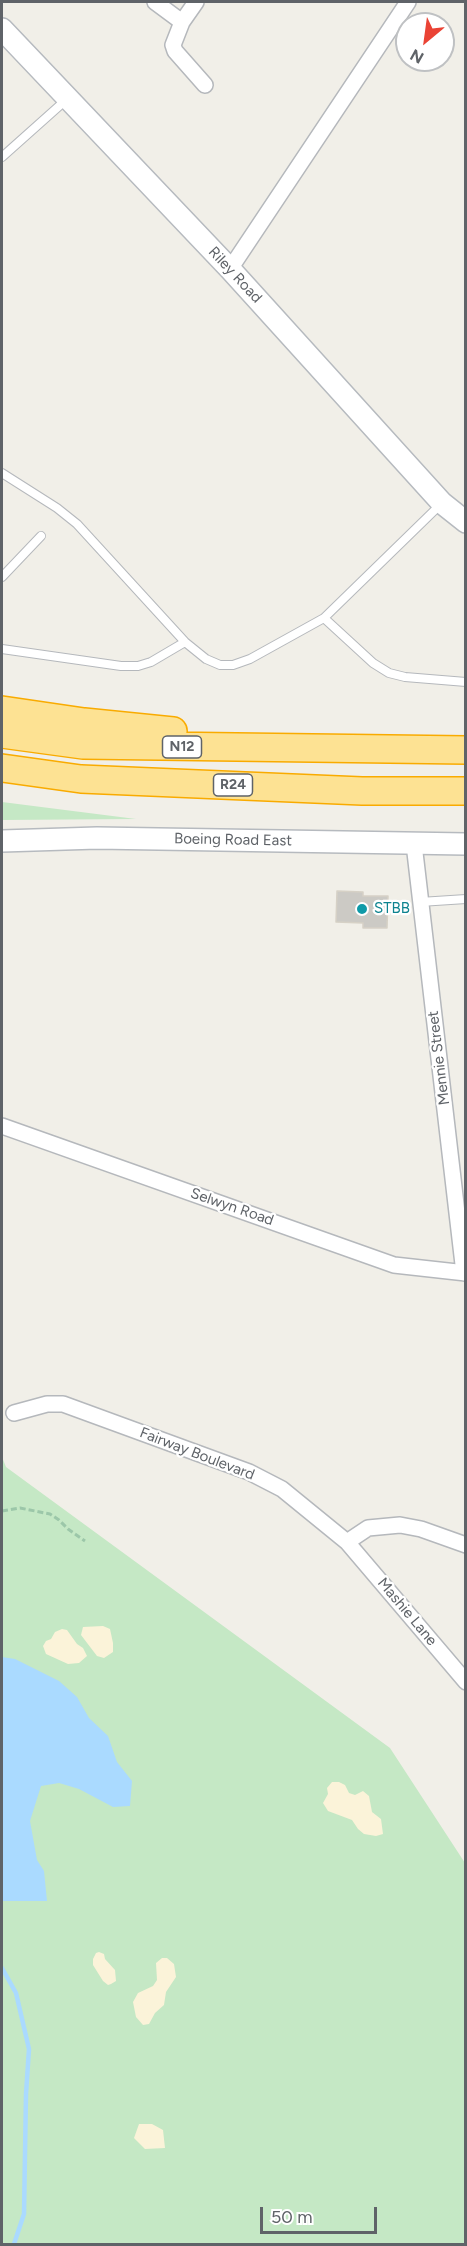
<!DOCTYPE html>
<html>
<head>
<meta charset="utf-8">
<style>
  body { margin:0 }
  #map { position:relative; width:467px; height:2246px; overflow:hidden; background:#f1efe8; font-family:Figtree,sans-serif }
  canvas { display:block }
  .frame { position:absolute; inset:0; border:3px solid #5f6368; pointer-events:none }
  .north { position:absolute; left:395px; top:12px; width:60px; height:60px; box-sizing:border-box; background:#fff; border:2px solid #bfc1c3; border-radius:50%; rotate:209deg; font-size:16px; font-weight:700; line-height:24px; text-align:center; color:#5f6368 }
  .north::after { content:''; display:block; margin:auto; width:21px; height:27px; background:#ea4335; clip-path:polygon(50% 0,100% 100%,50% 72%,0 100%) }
  .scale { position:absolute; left:260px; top:2207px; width:117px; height:27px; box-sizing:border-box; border:3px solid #5f6368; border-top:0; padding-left:8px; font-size:18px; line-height:21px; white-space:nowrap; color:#5f6368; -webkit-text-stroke:4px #fff; paint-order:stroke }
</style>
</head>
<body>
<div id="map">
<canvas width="467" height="2246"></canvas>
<div class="frame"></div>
<div class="north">N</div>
<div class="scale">50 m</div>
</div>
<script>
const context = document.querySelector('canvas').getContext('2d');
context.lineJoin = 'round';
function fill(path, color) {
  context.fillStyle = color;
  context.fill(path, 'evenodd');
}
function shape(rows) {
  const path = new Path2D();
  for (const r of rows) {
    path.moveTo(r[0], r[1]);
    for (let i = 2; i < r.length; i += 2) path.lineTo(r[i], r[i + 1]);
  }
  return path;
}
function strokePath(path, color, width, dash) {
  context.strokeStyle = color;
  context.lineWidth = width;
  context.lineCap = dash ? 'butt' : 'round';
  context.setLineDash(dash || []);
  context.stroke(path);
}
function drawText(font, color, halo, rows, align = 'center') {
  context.font = font + ' Figtree,sans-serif';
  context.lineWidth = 4.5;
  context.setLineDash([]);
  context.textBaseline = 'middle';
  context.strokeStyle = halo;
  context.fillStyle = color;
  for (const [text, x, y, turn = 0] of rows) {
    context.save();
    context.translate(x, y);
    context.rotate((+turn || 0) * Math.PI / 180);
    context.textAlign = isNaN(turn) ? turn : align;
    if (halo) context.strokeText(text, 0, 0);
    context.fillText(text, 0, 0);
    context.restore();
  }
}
fill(shape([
  [2,802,136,819,2,820],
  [2,1457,6,1467,390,1748,465,1863,465,2244,2,2244]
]), '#c5e8c5');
fill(shape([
  [103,1626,110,1629,113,1643,113,1652,104,1658,97,1656,81,1635,83,1627],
  [62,1629,67,1630,77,1644,83,1648,87,1656,79,1663,68,1664,46,1654,43,1646,46,1641,51,1639,55,1632],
  [332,1782,339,1782,345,1785,349,1793,355,1795,363,1791,369,1796,372,1812,381,1819,383,1834,376,1836,364,1834,358,1829,352,1820,328,1811,323,1803,328,1794,327,1788],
  [99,1952,104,1954,105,1959,115,1970,116,1981,111,1984,108,1985,103,1981,93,1965,93,1959,96,1953],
  [162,1958,167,1958,174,1964,176,1977,166,1992,164,2005,155,2013,149,2024,143,2025,136,2017,133,2002,138,1993,153,1986,157,1980,156,1963],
  [139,2124,152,2124,163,2130,165,2148,145,2149,134,2138]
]), '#fbf3d9');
fill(shape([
  [2,1657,15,1659,59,1681,77,1697,89,1718,108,1736,117,1762,132,1781,130,1806,113,1807,79,1789,59,1783,41,1786,30,1821,37,1860,44,1871,47,1901,2,1901]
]), '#aadaff');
strokePath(shape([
  [2,1968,16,1993,29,2049,26,2094,24,2214,14,2244]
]), '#aadaff', 4.5);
const building = shape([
  [337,891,363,892,363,896,388,896,387,928,363,928,363,923,336,922,337,891]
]);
fill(building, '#cccac5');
strokePath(building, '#d6d1c6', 1.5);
const service = shape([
  [2,157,67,99],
  [2,473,57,508,77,524,185,642,206,659,220,665,233,665,250,659,324,618,441,504],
  [2,577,41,536],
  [324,618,373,663,389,673,405,677,466,682],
  [2,649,121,666,138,666,151,662,185,642],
  [420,902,466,899]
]);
const minor = shape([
  [155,2,182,22],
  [196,2,182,22,173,45,175,51,205,85],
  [230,269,408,2],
  [414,844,464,1273],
  [2,1126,394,1265,466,1273],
  [14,1413,47,1404,63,1404,249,1472,282,1489,347,1542,466,1682],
  [347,1542,368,1528,400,1525,421,1529,466,1545]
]);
const secondary = shape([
  [2,29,230,269,442,503,466,522],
  [2,841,97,838,466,844]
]);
const motorway = shape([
  [2,710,84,722,173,731],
  [2,734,83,745,466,750],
  [2,768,81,779,362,791,466,791]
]);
strokePath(service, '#b5b8bc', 10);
strokePath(minor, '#b5b8bc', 18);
strokePath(secondary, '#b6babf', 24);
strokePath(motorway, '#f9ab00', 30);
strokePath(shape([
  [2,1511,20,1508,50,1514,59,1520,68,1529,85,1541]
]), '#9cc7a9', 3, [6, 3]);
strokePath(service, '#fff', 8);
strokePath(minor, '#fff', 15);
strokePath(secondary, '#fff', 21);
strokePath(motorway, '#fde293', 27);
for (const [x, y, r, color] of [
  [362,909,6,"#0f9aa8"]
]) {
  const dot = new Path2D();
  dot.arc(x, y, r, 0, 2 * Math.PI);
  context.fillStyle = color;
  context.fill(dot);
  strokePath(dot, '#fff', 2);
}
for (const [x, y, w] of [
  [182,747,39],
  [233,785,39]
]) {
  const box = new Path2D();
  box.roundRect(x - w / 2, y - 11, w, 22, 4.5);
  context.fillStyle = '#fff';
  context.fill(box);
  strokePath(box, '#5f6368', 1.5);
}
drawText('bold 14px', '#5f6368', null, [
  ["N12",182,747],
  ["R24",233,785]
]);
drawText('15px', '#5f6368', '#fff', [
  ["Riley Road",235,275,47],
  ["Boeing Road East",233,840,1],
  ["Mennie Street",439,1058,-97],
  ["Selwyn Road",232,1207,19],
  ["Fairway Boulevard",197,1454,21],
  ["Mashie Lane",407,1612,50]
]);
drawText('15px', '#0d838f', '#fff', [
  ["STBB",374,909]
], 'left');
</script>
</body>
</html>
